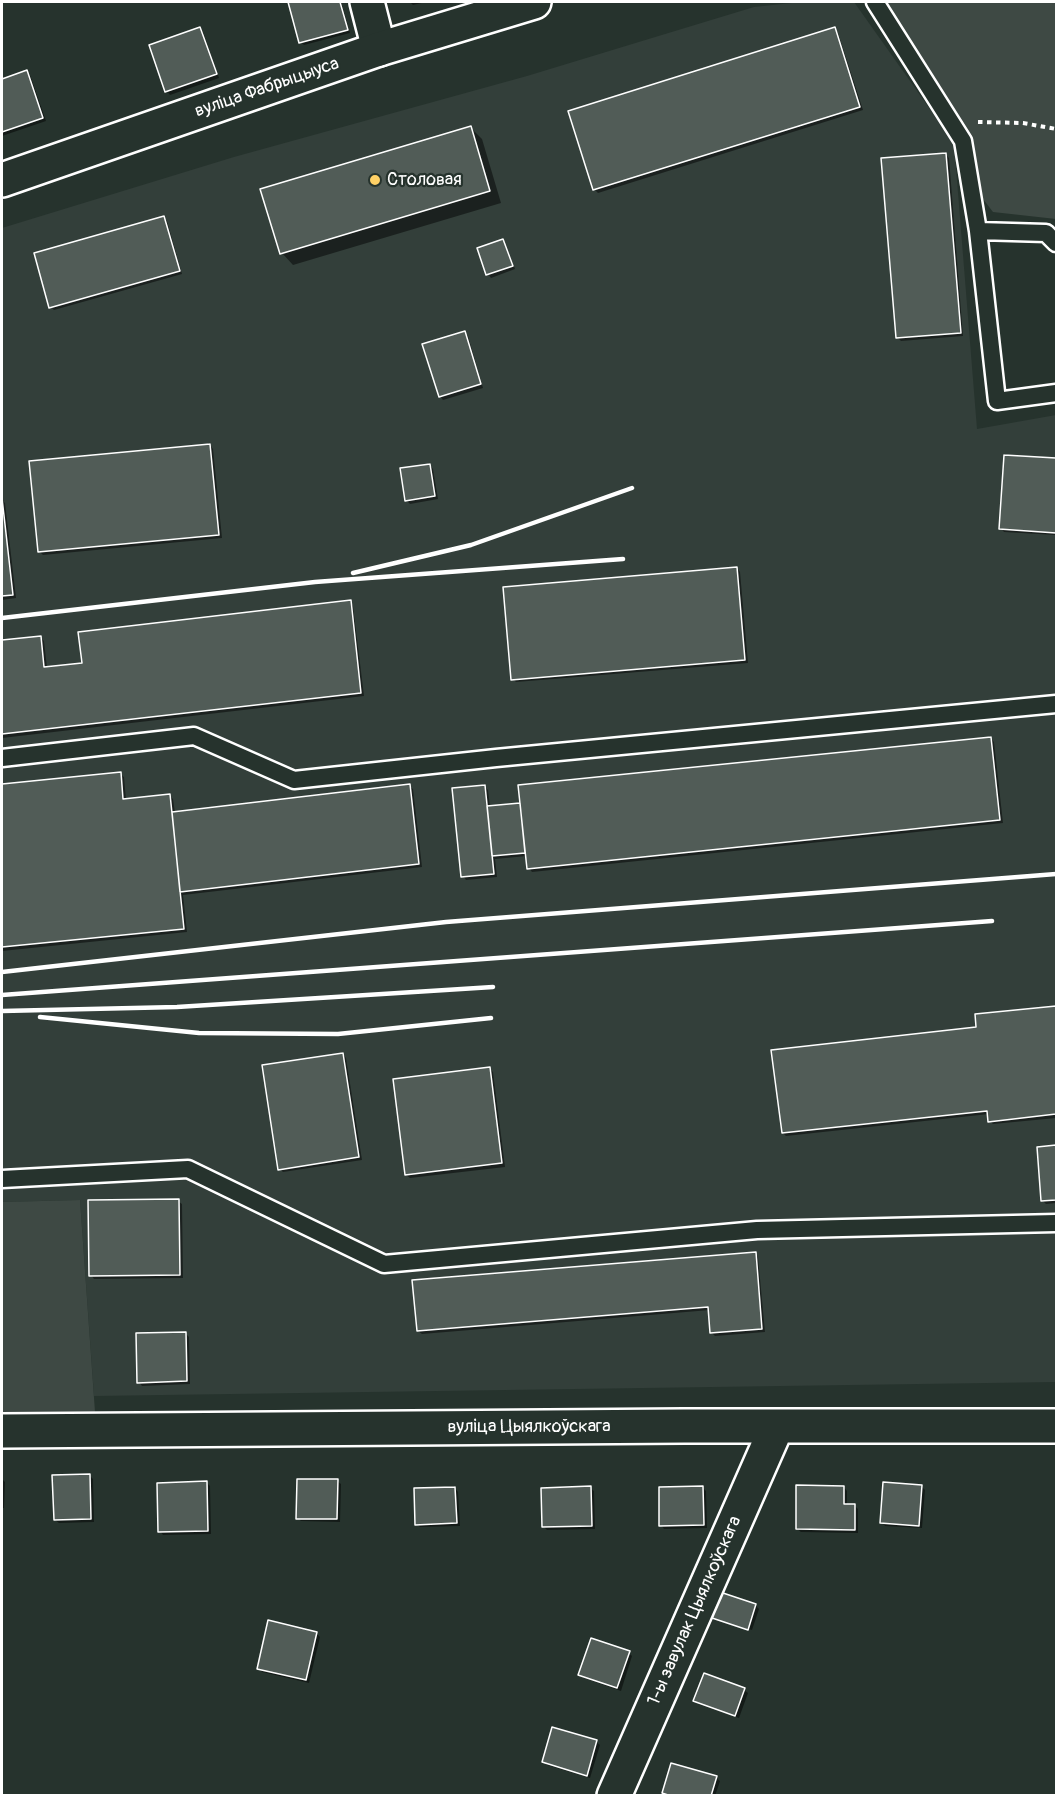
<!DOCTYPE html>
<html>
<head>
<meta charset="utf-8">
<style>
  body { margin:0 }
  #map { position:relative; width:1058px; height:1797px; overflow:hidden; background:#26332d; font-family:Pangolin,sans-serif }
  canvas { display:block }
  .frame { position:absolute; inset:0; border:3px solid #fff; pointer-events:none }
</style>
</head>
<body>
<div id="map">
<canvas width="1058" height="1797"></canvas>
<div class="frame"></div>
</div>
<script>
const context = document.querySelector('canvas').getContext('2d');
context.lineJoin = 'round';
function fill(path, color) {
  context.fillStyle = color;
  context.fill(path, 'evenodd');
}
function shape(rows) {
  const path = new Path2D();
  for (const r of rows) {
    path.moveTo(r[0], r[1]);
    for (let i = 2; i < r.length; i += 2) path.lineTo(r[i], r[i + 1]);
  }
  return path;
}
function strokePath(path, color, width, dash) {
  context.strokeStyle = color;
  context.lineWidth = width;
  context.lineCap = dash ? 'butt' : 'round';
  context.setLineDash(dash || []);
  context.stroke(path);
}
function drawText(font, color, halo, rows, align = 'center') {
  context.font = font + ' Pangolin,sans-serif';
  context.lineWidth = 4.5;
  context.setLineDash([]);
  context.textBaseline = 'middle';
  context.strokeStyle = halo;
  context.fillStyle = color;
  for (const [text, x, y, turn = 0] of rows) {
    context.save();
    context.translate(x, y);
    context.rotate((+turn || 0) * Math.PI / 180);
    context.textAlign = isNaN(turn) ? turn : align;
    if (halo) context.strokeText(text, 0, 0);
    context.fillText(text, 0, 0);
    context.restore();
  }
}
fill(shape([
  [801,2,854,2,954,143,977,429,1056,415,1056,1382,94,1396,80,1200,2,1202,2,228,234,157,527,76,754,7]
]), '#333f3a');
fill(shape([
  [886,2,1056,2,1056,219,993,212,983,199,973,137],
  [80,1200,95,1412,2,1413,2,1202]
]), '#3e4944');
fill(shape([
  [289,2,341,2,350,33,304,45,301,42],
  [410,2,426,2,413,5],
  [200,28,203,32,219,78,170,95,167,91],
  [835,29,838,33,863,110,598,193,594,189],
  [26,72,30,75,46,121,2,136,2,80],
  [471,128,482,139,501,203,293,265,282,253],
  [946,155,949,158,963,336,901,341,897,337],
  [164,218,167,221,182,274,54,310,51,307],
  [503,241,506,245,515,269,491,278,488,274],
  [464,333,468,336,483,388,443,400,440,396],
  [210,445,213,449,222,538,43,555,40,552],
  [1006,457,1056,460,1056,535,1004,532,1001,528],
  [430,465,433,469,438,499,410,504,406,500],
  [2,500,5,503,16,598,2,600],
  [737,568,740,572,748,663,516,682,513,679],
  [350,602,353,606,364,696,2,738,2,642,40,637,44,641,47,668,84,664],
  [991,738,994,742,1003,823,532,872,529,868,527,856,495,859,497,877,466,880,463,876,484,786,488,790,490,807],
  [120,774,124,777,126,800,170,796,173,799,175,813,409,786,413,789,422,867,183,895,187,932,2,951,2,786],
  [1056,1007,1056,1118,993,1124,990,1121,989,1114,786,1136,783,1133,978,1029,976,1016],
  [343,1054,346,1058,362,1160,283,1172,280,1169],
  [490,1069,493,1072,505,1167,410,1178,406,1175],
  [1056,1147,1056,1203,1046,1204,1042,1200,1038,1148],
  [178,1201,182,1204,183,1278,94,1279,91,1275],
  [755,1253,758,1257,765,1332,715,1336,712,1333,710,1310,422,1334,418,1331],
  [185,1333,189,1337,190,1384,142,1386,139,1382],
  [90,1476,93,1479,94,1522,59,1523,55,1520],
  [2,1479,5,1482,4,1508,2,1508],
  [337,1481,341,1484,340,1522,301,1521,298,1518],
  [206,1482,210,1486,211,1534,163,1535,160,1531],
  [844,1487,847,1491,847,1506,855,1506,858,1509,858,1533,801,1532,797,1529],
  [922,1487,925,1490,922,1528,885,1526,882,1522],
  [455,1488,458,1492,460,1526,420,1527,417,1524],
  [590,1488,594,1491,595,1529,547,1530,543,1526],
  [703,1488,706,1491,707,1528,664,1529,661,1525],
  [755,1605,759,1609,752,1630,715,1618,715,1620,713,1618],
  [316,1633,320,1637,309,1683,262,1672,259,1668],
  [629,1653,632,1656,621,1691,584,1678,580,1675],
  [744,1690,748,1693,739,1718,698,1704,695,1700],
  [596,1742,600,1745,590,1778,547,1765,544,1761],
  [716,1778,720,1781,715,1796,667,1796,664,1793]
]), '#0007');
const building = shape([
  [288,2,340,2,348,30,299,43,288,2],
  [200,27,217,74,165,92,149,45,200,27],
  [835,27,860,107,593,190,568,111,835,27],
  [27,70,43,118,2,132,2,79,27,70],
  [471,126,490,191,280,254,260,189,471,126],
  [946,153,961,333,896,338,881,158,946,153],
  [164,216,180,271,49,308,34,253,164,216],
  [503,239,513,266,486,275,477,248,503,239],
  [465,331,481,384,439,397,422,344,465,331],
  [210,444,219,535,38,552,29,461,210,444],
  [1004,455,1056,458,1056,533,999,529,1004,455],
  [430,464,435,496,405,501,400,468,430,464],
  [2,498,13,595,2,596,2,498],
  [737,567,745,660,511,680,503,587,737,567],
  [351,600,361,693,2,734,2,640,41,636,44,667,82,663,78,632,351,600],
  [991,737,1000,820,527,869,518,785,991,737],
  [121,772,123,799,170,794,184,929,2,947,2,784,121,772],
  [410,784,419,864,180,892,172,812,410,784],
  [485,785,494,874,461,877,452,788,485,785],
  [520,803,525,853,492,856,487,806,520,803],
  [1056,1006,1056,1114,988,1122,987,1111,782,1133,771,1050,976,1027,975,1014,1056,1006],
  [343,1053,359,1157,278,1170,262,1065,343,1053],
  [490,1067,502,1163,405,1175,393,1079,490,1067],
  [1056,1145,1056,1200,1041,1201,1037,1147,1056,1145],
  [179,1199,180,1275,89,1276,88,1200,179,1199],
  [756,1252,762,1329,710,1333,708,1307,417,1331,412,1280,756,1252],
  [186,1332,187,1381,137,1383,136,1333,186,1332],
  [90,1474,91,1519,54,1520,52,1475,90,1474],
  [297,1479,338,1479,337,1519,296,1519,297,1479],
  [207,1481,208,1531,158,1532,157,1483,207,1481],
  [883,1482,922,1485,919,1526,880,1523,883,1482],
  [796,1485,844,1486,844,1504,855,1504,855,1530,796,1529,796,1485],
  [591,1486,592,1526,542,1527,541,1488,591,1486],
  [703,1486,704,1525,659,1526,659,1487,703,1486],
  [455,1487,457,1523,415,1525,414,1488,455,1487],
  [720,1592,756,1604,748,1630,712,1618,720,1592],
  [268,1620,317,1632,306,1680,257,1669,268,1620],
  [591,1638,630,1651,617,1688,578,1675,591,1638],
  [704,1673,745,1688,735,1716,693,1701,704,1673],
  [552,1727,597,1740,587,1776,542,1762,552,1727],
  [671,1763,717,1776,711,1796,671,1796,662,1793,671,1763]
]);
fill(building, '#515c57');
strokePath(building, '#fff', 1.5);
const service = shape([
  [875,2,963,141,978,231,997,401,1056,393],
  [978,231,1046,233,1056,243],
  [2,758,194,736,294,780,496,758,1056,704],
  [2,1179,188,1169,384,1264,757,1230,1056,1223]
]);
const minor = shape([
  [367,2,379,49],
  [2,1431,684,1426,1056,1426],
  [614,1796,777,1426]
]);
const tertiary = shape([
  [2,180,379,49,534,2]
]);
strokePath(service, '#fff', 21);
strokePath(minor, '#fff', 38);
strokePath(tertiary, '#fff', 38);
strokePath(shape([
  [978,122,1023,123,1056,129]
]), '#fff', 4, [4.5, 4.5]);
strokePath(service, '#26332d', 16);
strokePath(minor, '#26332d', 33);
strokePath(tertiary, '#26332d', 33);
strokePath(shape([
  [353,573,471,545,632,488],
  [2,618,315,582,623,559],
  [2,972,446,922,1056,874],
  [2,995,992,921],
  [2,1011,177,1007,493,987],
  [40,1017,199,1033,338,1034,491,1018]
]), '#fff', 4.5);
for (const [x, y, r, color] of [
  [375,180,6,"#ffd166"]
]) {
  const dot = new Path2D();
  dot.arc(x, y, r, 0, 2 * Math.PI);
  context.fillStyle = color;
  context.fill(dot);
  strokePath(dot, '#26332d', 2);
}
drawText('18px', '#fff', '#26332d', [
  ["вуліца Фабрыцыуса",267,88,-19],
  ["вуліца Цыялкоўскага",529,1427],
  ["1-ы завулак Цыялкоўскага",695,1611,-66]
]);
drawText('18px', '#fff', '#26332d', [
  ["Столовая",387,180]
], 'left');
</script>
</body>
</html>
